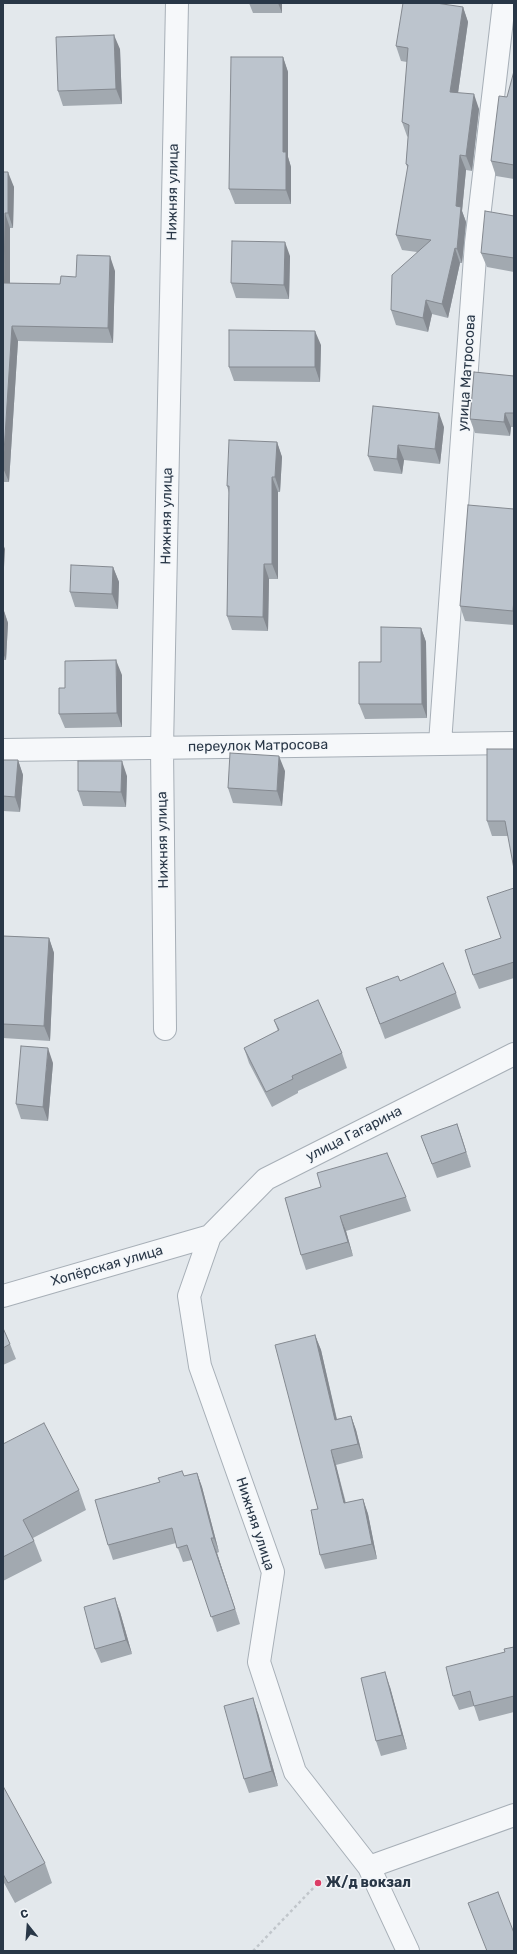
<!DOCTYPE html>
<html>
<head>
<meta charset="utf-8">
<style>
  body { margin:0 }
  #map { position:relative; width:517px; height:1954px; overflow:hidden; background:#e3e8ec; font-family:Rubik,sans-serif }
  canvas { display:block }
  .frame { position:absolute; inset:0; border:4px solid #293747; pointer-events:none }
  .north { position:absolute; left:8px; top:1906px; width:40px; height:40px; -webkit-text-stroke:3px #f3f6f9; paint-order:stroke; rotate:343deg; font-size:11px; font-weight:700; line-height:16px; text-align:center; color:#293747 }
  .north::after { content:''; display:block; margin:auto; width:14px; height:18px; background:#293747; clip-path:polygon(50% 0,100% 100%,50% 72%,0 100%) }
</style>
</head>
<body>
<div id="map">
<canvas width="517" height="1954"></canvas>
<div class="frame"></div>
<div class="north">С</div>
</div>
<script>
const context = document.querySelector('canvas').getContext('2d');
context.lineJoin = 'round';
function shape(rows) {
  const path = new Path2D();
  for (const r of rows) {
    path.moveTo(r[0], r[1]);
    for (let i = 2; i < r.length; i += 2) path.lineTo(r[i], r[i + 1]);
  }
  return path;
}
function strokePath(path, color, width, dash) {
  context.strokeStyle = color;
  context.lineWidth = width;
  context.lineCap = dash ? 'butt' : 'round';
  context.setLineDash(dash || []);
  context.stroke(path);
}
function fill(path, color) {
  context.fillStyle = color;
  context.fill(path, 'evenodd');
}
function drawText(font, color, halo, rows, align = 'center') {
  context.font = font + ' Rubik,sans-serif';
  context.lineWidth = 3;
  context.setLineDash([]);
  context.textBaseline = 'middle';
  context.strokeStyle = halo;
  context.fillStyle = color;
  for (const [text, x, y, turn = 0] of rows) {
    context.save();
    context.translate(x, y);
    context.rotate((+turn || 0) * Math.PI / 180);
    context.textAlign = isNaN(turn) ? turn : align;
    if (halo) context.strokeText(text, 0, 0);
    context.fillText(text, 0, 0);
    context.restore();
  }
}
const minor = shape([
  [440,743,476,243,504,3],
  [3,750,514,743],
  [165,1029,162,748,177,3],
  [3,1296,210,1236],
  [369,1867,514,1815],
  [408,1951,369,1867,295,1772,259,1662,273,1572,200,1366,189,1296,210,1236,266,1179,514,1054]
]);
strokePath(minor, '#a7afb7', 24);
strokePath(shape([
  [253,1951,318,1883,340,1876]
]), '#c1c6cb', 2.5, [3, 3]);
strokePath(minor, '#f6f8fa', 22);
fill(shape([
  [249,3,282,3,282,13,253,13],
  [463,7,468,22,458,93,479,109,472,171,466,170,462,211,466,222,462,263,460,263,448,318,432,314,428,332,396,325,391,310,417,252,402,250,396,235,408,169,406,164,408,137,407,136,402,122,407,62,401,61,396,46],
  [120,49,122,104,63,106,58,91],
  [283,57,288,72,288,157,291,167,291,204,235,204,229,189],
  [514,71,514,179,496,176,491,161],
  [3,172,14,187,13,228,10,228,10,283,60,284,76,277,115,271,113,343,18,341,9,482,3,482],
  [514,216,514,272,487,267,481,253],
  [290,256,289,299,236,298,231,283],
  [321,345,320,382,234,381,229,367],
  [514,376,514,427,511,427,510,436,475,433,470,419],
  [444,427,440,464,404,460,402,474,374,471,368,456],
  [277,442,282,457,280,492,278,492,278,579,269,579,268,631,232,630,227,616,229,493,227,486],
  [514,509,514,625,465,621,460,606],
  [113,567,119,582,118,609,75,607,70,592],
  [3,608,8,623,6,660,3,660],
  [421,628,426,642,427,718,365,719,359,704,381,662],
  [122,675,122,727,65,728,59,714,65,688],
  [514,749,508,836,492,836,487,821],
  [3,760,18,760,23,775,20,812,3,811],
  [285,771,282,806,233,803,228,788],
  [127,776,126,807,83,806,78,791],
  [514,888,514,978,479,989,473,975,501,938],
  [3,936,49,938,54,953,50,1041,3,1038],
  [400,981,456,993,461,1008,385,1039,366,988],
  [274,1020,342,1053,347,1068,298,1091,298,1093,272,1107,249,1063,244,1048,278,1031],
  [53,1063,48,1121,21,1119,16,1104],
  [457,1124,471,1167,437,1178,421,1136],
  [406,1197,411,1211,346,1231,353,1256,306,1270,301,1255,285,1198],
  [3,1328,10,1344,16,1359,3,1365],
  [315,1335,321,1350,337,1419,351,1416,356,1430,363,1458,336,1465,346,1503,363,1499,368,1514,377,1559,325,1569,320,1555,318,1509],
  [3,1444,79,1490,86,1510,33,1538,42,1561,3,1581],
  [197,1473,202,1487,219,1552,217,1553,240,1624,217,1632,192,1560,183,1562,176,1543,113,1560,108,1545,184,1476],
  [120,1612,132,1654,101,1663,95,1649],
  [514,1647,514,1712,479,1721,474,1706,459,1710,453,1696,505,1652],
  [390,1687,407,1749,381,1756,376,1741],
  [258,1713,278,1786,249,1793,244,1779],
  [3,1786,45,1863,52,1883,15,1903,3,1881]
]), '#a2a9b0');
fill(shape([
  [278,3,282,3,282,13],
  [463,7,468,22,456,107,450,92],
  [114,35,120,49,122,104,116,89],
  [283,57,288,72,288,157,291,167,291,204,286,190,283,152],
  [474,94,479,109,472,171,466,156],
  [460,155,466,170,462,211,466,222,462,263,457,249,456,206],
  [8,172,14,187,13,228,8,213],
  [5,213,10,228,10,298,4,283],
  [285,242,290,256,289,299,284,285],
  [455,248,460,263,448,318,442,304],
  [110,256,115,271,113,343,108,328],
  [426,300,432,314,428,332,423,318],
  [12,326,18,341,9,482,3,468],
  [315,331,321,345,320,382,315,367],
  [439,413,444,427,440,464,435,449],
  [505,413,511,427,510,436,504,422],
  [277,442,282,457,280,492,275,477],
  [398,445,404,460,402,474,397,459],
  [272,477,278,492,278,579,272,564],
  [3,544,5,549,3,585],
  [264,564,269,579,268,631,263,617],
  [113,567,119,582,118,609,112,594],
  [3,608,8,623,6,660,3,653],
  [421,628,426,642,427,718,422,704],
  [116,660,122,675,122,727,117,713],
  [279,756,285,771,282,806,277,791],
  [18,760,23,775,20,812,15,797],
  [122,761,127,776,126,807,121,792],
  [49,938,54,953,50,1041,44,1026],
  [48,1048,53,1063,48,1121,43,1107],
  [457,1124,462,1138,471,1167,466,1152],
  [340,1216,346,1231,353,1256,348,1242],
  [315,1335,321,1350,340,1434,335,1420],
  [351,1416,356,1430,363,1458,358,1444],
  [331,1450,336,1465,349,1518,344,1503],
  [197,1473,202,1487,219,1552,214,1538],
  [363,1499,368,1514,377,1559,372,1544],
  [211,1538,217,1553,240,1624,235,1609],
  [115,1598,120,1612,132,1654,126,1640],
  [385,1672,390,1687,407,1749,402,1735],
  [253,1698,258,1713,278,1786,272,1771]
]), '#848990');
const building = shape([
  [403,3,436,3,463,7,450,92,474,94,466,156,460,155,456,206,461,207,457,249,455,248,442,304,426,300,423,318,391,310,392,275,431,240,396,235,408,165,406,164,409,125,402,122,408,48,396,46,403,3],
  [114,35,116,89,58,91,56,37,114,35],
  [231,57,283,57,283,152,286,152,286,190,229,189,231,57],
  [514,71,514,165,491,161,499,96,507,97,514,71],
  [3,172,8,172,8,213,5,213,4,283,60,284,61,276,76,277,77,255,110,256,108,328,12,326,3,468,3,172],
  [485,211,514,216,514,258,481,253,485,211],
  [232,241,285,242,284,285,231,283,232,241],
  [229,330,315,331,315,367,229,367,229,330],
  [474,372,514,376,514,413,505,413,504,422,470,419,474,372],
  [373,406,439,413,435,449,398,445,397,459,368,456,373,406],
  [229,440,277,442,275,477,272,477,272,564,264,564,263,617,227,616,229,486,227,486,229,440],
  [468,505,514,509,514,599,513,611,460,606,468,505],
  [71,565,113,567,112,594,70,592,71,565],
  [381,627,421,628,422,704,359,704,359,662,381,662,381,627],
  [116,660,117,713,59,714,59,688,65,688,65,661,116,660],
  [487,749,514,749,514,869,505,821,487,821,487,749],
  [230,753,279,756,277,791,228,788,230,753],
  [3,760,18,760,15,797,3,796,3,760],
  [78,761,122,761,121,792,78,791,78,761],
  [514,888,514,962,473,975,465,950,501,938,487,897,514,888],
  [3,936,49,938,44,1026,3,1024,3,936],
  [443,963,456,993,380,1024,366,988,398,976,400,981,443,963],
  [318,1000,342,1053,292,1076,293,1079,266,1092,244,1048,279,1030,274,1020,318,1000],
  [21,1046,48,1048,43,1107,16,1104,21,1046],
  [457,1124,466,1152,432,1164,421,1136,457,1124],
  [387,1153,406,1197,340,1216,348,1242,301,1255,285,1198,321,1187,317,1173,387,1153],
  [3,1328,10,1344,3,1348,3,1328],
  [315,1335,335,1420,351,1416,358,1444,331,1450,344,1503,363,1499,372,1544,320,1555,311,1510,318,1509,275,1345,315,1335],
  [44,1423,79,1490,23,1520,34,1541,3,1557,3,1444,44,1423],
  [182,1471,184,1476,197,1473,214,1538,211,1538,235,1609,211,1617,187,1545,177,1548,172,1528,108,1545,95,1500,160,1482,158,1478,182,1471],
  [115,1598,126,1640,95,1649,84,1607,115,1598],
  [514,1647,514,1696,474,1706,470,1691,453,1696,446,1667,505,1652,504,1649,514,1647],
  [385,1672,402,1735,376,1741,361,1678,385,1672],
  [253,1698,272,1771,244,1779,224,1706,253,1698],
  [3,1786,45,1863,8,1883,3,1874,3,1786],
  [498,1892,514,1933,514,1951,487,1951,468,1903,498,1892]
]);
fill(building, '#bcc4cd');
strokePath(building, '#848990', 1);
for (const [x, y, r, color] of [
  [318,1883,4,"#dc3d66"]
]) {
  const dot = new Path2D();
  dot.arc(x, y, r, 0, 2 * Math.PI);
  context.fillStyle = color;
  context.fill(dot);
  strokePath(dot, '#f3f6f9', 1.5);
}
drawText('14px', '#293747', '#f3f6f9', [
  ["Нижняя улица",173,192,-89],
  ["улица Матросова",467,373,-86],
  ["Нижняя улица",167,516,-89],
  ["переулок Матросова",258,746,-1],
  ["Нижняя улица",163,840,-91],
  ["улица Гагарина",354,1134,-27],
  ["Хопёрская улица",107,1266,-16],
  ["Нижняя улица",255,1524,72]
]);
drawText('bold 14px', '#293747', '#f3f6f9', [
  ["Ж/д вокзал",326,1883]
], 'left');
</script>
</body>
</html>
